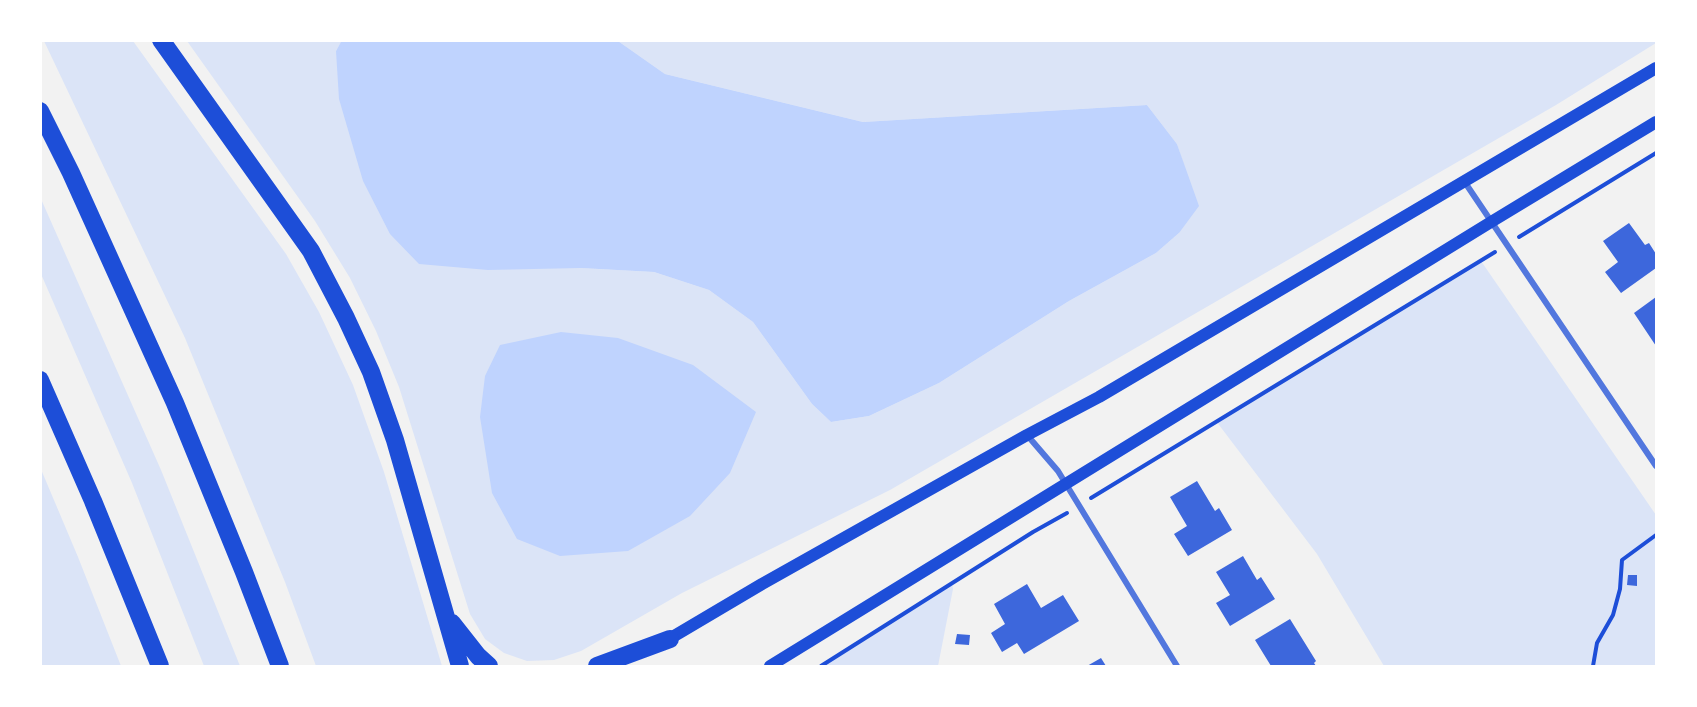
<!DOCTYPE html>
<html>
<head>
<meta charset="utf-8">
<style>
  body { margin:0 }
  #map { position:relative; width:1697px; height:707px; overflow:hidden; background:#f2f2f2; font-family:Barlow,sans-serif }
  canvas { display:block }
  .frame { position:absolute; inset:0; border:42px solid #fff; pointer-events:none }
</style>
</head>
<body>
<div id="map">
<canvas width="1697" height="707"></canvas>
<div class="frame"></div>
</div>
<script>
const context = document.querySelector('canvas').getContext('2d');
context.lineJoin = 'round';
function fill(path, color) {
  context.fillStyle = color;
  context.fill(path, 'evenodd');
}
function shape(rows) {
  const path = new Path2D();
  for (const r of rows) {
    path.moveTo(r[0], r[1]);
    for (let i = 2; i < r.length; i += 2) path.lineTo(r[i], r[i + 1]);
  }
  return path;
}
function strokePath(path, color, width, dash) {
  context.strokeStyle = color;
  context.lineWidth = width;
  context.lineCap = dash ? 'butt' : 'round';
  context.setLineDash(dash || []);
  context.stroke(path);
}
fill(shape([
  [1656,40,1656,43,1556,105,890,490,682,593,581,651,554,660,527,661,504,653,485,639,470,614,399,387,376,331,350,278,315,221,187,41,342,41,336,51,580,268,654,272,709,290,753,322,812,404,831,422,869,416,939,383,1069,301,1156,253,1179,233,1185,169,1177,144,1147,105,863,122,665,74,618,41],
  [44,41,133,41,286,254,319,312,353,385,384,472,442,666,316,666,285,582,185,338],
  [41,199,161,470,240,666,204,666,132,483,41,274],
  [1481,261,1656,515,1656,666,1384,666,1317,554,1216,421],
  [40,467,78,557,121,666,41,666],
  [952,583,953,589,938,666,821,666]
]), '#dbe4f7');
fill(shape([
  [342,40,618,41,665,74,863,122,1147,105,1177,144,1199,206,1179,233,1156,253,1069,301,939,383,869,416,831,422,812,404,753,322,709,290,654,272,580,268,488,270,419,264,390,234,363,181,339,99,336,51],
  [561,332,618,338,693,365,756,412,730,473,690,516,628,551,560,556,517,539,492,493,480,417,485,376,500,345]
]), '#bfd3fe');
fill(shape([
  [1629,223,1645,245,1649,243,1656,254,1656,268,1621,293,1605,272,1618,262,1603,241],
  [1656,297,1656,346,1634,313],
  [1197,481,1215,511,1219,508,1232,530,1188,556,1174,534,1187,526,1170,497],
  [1243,556,1257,580,1261,577,1275,599,1230,626,1216,603,1230,595,1216,572],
  [1628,575,1637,575,1637,586,1627,585],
  [1027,584,1041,608,1063,595,1079,621,1024,654,1017,643,1002,652,991,633,1005,624,994,604],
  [1290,619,1316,661,1314,663,1316,666,1271,666,1255,640],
  [957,634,970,635,969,645,955,644],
  [1101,658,1106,666,1087,666]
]), '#3d67dc');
strokePath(shape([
  [1519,237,1656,153],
  [1091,498,1495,252],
  [821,666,1033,532,1067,513],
  [1593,666,1597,643,1613,615,1620,589,1622,560,1656,535]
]), '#1d4ed8', 4);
strokePath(shape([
  [1464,181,1656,466],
  [1027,435,1058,471,1177,666]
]), '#5277de', 6);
strokePath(shape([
  [664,642,762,584,1027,435,1099,397,1656,68],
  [770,666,1491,222,1656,122]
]), '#1d4ed8', 12);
strokePath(shape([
  [161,40,311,251,346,318,371,372,395,440,460,666],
  [40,111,71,173,175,403,244,572,280,666],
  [40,380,93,501,160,666],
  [452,623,478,656,489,666],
  [597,666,670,639]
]), '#1d4ed8', 18);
</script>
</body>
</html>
